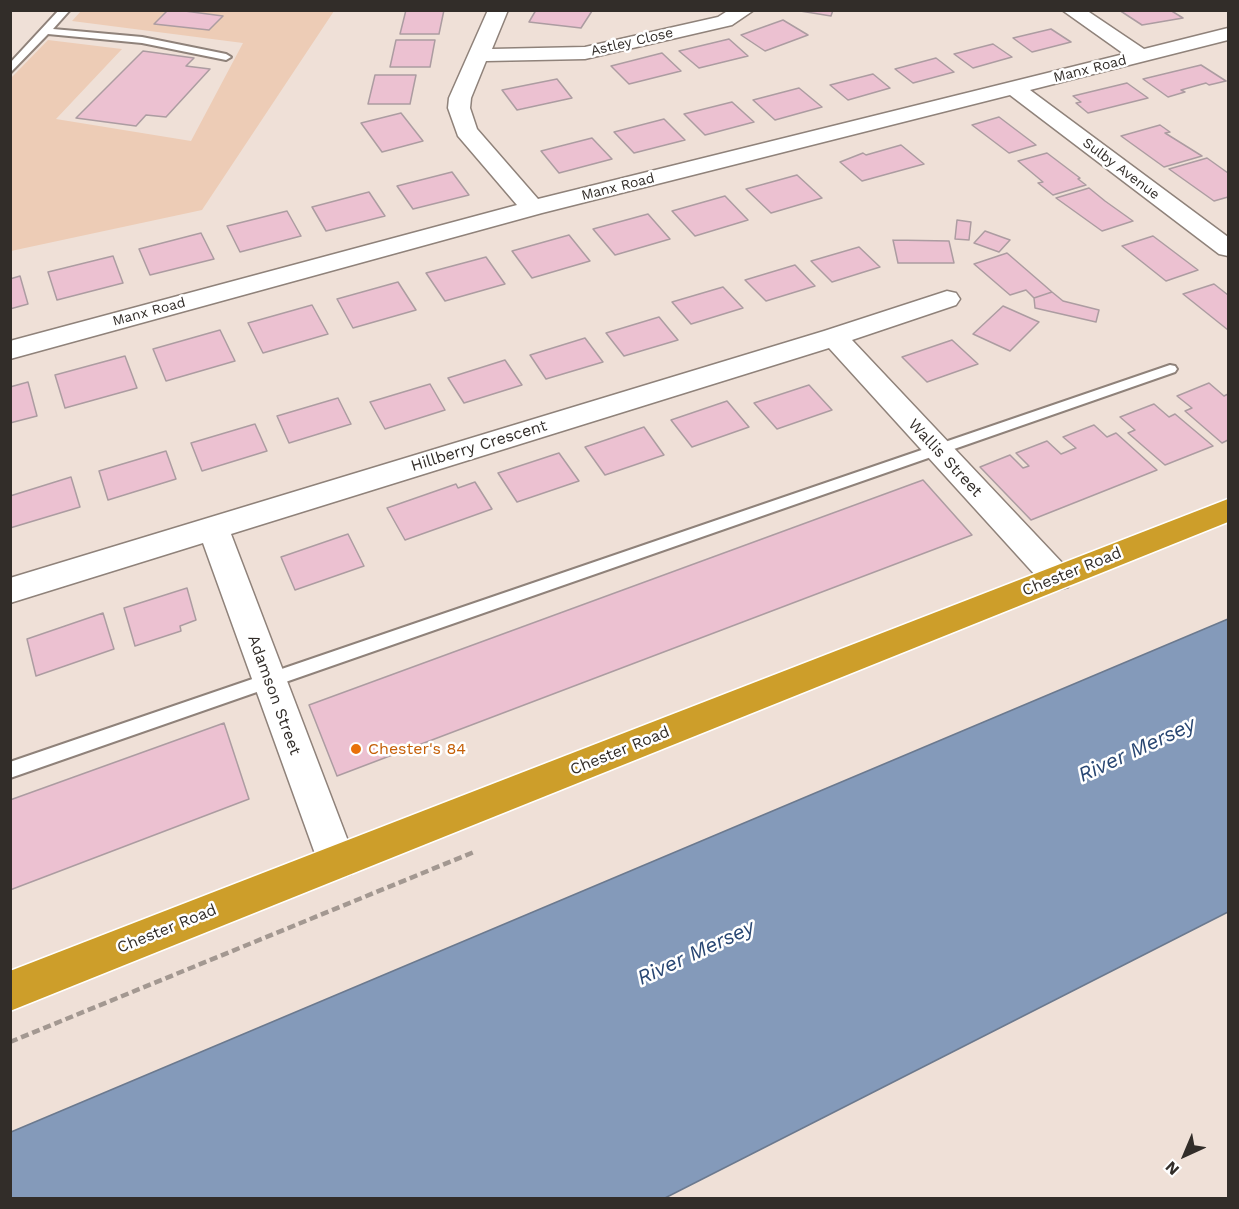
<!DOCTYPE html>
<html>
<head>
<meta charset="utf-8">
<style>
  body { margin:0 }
  #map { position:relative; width:1239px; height:1209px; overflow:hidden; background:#efe0d7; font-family:"Work Sans",sans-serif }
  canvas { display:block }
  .frame { position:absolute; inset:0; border:12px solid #322d29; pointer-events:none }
  .north { position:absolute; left:1155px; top:1125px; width:60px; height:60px; -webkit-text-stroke:4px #fff; paint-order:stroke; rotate:224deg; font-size:16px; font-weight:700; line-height:24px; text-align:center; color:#322d29 }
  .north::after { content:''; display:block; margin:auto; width:21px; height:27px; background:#322d29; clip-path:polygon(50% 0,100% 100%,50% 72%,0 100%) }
</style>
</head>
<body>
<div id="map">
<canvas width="1239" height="1209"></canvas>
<div class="frame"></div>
<div class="north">N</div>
</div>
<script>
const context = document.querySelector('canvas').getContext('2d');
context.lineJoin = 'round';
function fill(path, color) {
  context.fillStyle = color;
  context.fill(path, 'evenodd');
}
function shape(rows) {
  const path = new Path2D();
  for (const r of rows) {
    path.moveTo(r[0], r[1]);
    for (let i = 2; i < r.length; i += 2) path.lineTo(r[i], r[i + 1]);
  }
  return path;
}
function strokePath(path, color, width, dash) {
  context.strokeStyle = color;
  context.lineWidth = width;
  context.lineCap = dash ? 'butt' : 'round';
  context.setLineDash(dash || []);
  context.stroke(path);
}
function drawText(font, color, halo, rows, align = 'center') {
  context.font = font + ' "Work Sans",sans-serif';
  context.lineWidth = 5;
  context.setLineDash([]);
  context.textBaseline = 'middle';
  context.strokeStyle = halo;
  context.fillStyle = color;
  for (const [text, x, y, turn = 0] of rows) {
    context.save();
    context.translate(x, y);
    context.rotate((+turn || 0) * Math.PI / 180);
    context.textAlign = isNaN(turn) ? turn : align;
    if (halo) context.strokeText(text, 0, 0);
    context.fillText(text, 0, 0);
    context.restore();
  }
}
fill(shape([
  [81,11,334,11,202,210,11,251,10,79,48,40,122,49,56,119,191,141,243,43,72,21]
]), '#edccb6');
const water = shape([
  [1228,619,1228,912,665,1198,11,1198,11,1132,1228,619]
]);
fill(water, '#849aba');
strokePath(water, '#6b798e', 1.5);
const building = shape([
  [168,10,177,10,223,16,209,30,154,24,168,10],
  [406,10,444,10,439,34,400,34,406,10],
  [536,10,586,10,592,11,581,28,529,22,536,10],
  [794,10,833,10,831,16,794,10],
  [1119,10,1170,10,1183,18,1142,25,1119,10],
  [783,20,808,35,765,51,741,35,783,20],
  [1051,29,1071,42,1032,52,1013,38,1051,29],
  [729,39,748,56,699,68,679,51,729,39],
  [396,40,435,40,430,67,390,67,396,40],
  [993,44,1012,57,973,68,954,54,993,44],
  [143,51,194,58,186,66,210,69,166,117,146,115,136,126,76,118,143,51],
  [662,53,681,71,629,84,611,66,662,53],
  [936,58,954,72,913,83,895,69,936,58],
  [1201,65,1226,81,1209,85,1206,83,1181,90,1185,92,1168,97,1143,79,1201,65],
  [873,74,890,88,848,100,830,85,873,74],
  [375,75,416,75,410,104,368,104,375,75],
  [557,79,572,98,517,110,502,90,557,79],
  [1127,83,1148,98,1088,113,1076,103,1081,102,1073,96,1127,83],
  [799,88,822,107,775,120,753,100,799,88],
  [732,102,754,122,705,135,684,114,732,102],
  [401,113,423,141,382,152,361,123,401,113],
  [999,117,1036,145,1009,153,972,125,999,117],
  [664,119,685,140,634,153,614,132,664,119],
  [1160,125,1170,132,1165,133,1202,156,1164,167,1121,136,1160,125],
  [592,138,612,159,559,173,541,151,592,138],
  [901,145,924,164,862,181,840,162,863,153,866,155,901,145],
  [1047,153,1080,178,1078,179,1086,185,1053,195,1038,183,1043,182,1018,161,1047,153],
  [1207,158,1228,173,1228,197,1214,201,1169,169,1207,158],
  [452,172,469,195,413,209,397,186,452,172],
  [797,175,822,198,771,213,746,189,797,175],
  [1089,188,1105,201,1133,221,1102,231,1056,198,1089,188],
  [369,192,385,216,326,231,312,207,369,192],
  [725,196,748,220,695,236,672,211,725,196],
  [287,211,301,236,240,252,227,226,287,211],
  [648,214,670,239,615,255,593,229,648,214],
  [957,220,971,222,969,240,955,239,957,220],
  [985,231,1010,240,999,252,974,243,985,231],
  [201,233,214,259,150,275,139,249,201,233],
  [569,235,590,261,532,278,512,251,569,235],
  [1153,236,1198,270,1166,281,1122,246,1153,236],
  [893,240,949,241,954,263,898,263,893,240],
  [859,247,880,267,832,282,811,261,859,247],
  [1007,253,1044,285,1052,292,1034,298,1026,290,1010,295,974,264,1007,253],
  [113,256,123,283,57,300,48,272,113,256],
  [486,257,505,284,445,301,426,273,486,257],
  [795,265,815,286,766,301,745,280,795,265],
  [20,276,28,304,10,309,10,279,20,276],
  [398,282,416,310,353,328,337,299,398,282],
  [1214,284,1228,295,1228,330,1183,294,1214,284],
  [723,287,743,308,691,324,672,302,723,287],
  [1052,292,1063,301,1099,310,1096,322,1035,308,1034,298,1052,292],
  [312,305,328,334,263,353,248,323,312,305],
  [1003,306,1039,322,1010,351,973,334,1003,306],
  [659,317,678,340,624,356,606,333,659,317],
  [220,330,235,361,166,381,153,349,220,330],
  [585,338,603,362,546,379,530,355,585,338],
  [952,340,978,364,927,382,902,357,952,340],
  [125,356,137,388,65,408,55,375,125,356],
  [505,360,522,385,464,403,448,378,505,360],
  [28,382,37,416,10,423,10,387,28,382],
  [1209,383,1224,396,1228,394,1228,440,1222,443,1185,411,1192,408,1177,396,1209,383],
  [430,384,445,410,385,429,370,402,430,384],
  [809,385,832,410,777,429,754,403,809,385],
  [338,398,351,424,289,443,277,416,338,398],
  [727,401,749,427,692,447,671,420,727,401],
  [1154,404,1169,417,1175,414,1213,446,1165,465,1128,433,1135,430,1120,417,1154,404],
  [255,424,267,451,202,471,191,443,255,424],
  [1094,425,1107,437,1116,433,1157,470,1031,520,980,467,1010,455,1023,468,1029,466,1016,453,1047,441,1061,454,1076,448,1063,437,1094,425],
  [644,427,664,455,605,475,585,447,644,427],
  [166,451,176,479,108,500,99,471,166,451],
  [559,453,579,481,517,502,498,473,559,453],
  [71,477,80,507,10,528,10,496,71,477],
  [923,480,972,535,337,776,309,705,923,480],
  [475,482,492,509,405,540,387,508,456,484,458,488,475,482],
  [348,534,364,566,295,590,281,557,348,534],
  [187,588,196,620,180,626,181,631,135,646,124,608,187,588],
  [103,613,114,649,36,676,27,639,103,613],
  [224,723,249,799,10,890,10,800,224,723]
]);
fill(building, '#ecc1d1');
strokePath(building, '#ac9ca1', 1.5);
const lane = shape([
  [59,10,70,10,53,29,142,37,226,54,231,57,226,60,142,43,48,34,10,73,10,63,59,10],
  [1170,365,1175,366,1177,369,1175,372,10,778,10,762,1170,365]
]);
const street = shape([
  [488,10,508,10,492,49,585,47,718,17,729,10,754,10,732,25,585,59,486,61,471,98,470,108,477,129,538,199,1124,54,1062,10,1086,10,1144,49,1228,28,1228,40,1030,90,1228,237,1228,256,1219,254,1010,95,542,213,10,359,10,341,517,205,458,136,448,108,449,98,488,10],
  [947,291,956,293,960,299,956,305,852,340,1068,569,1073,578,1068,587,1057,590,1046,587,829,348,231,534,356,862,351,874,337,879,323,874,318,862,203,543,10,603,10,578,824,331,947,291]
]);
const highway = shape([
  [1228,499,1228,522,10,1011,10,971,1228,499]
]);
strokePath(lane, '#8f827a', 4);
strokePath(street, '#8f827a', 3);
strokePath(highway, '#fff', 3);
strokePath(shape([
  [10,1042,474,852]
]), '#a39891', 4.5, [8, 4]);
fill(lane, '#fff');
fill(street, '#fff');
fill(highway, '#cd9e2a');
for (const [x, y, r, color] of [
  [356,749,6,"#e8710a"]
]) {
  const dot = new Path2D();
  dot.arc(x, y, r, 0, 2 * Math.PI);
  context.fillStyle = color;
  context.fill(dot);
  strokePath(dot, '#fff', 2);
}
drawText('14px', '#322d29', '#fff', [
  ["Astley Close",632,42,-13],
  ["Manx Road",1090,69,-14],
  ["Sulby Avenue",1121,169,37],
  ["Manx Road",618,187,-14],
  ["Manx Road",149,312,-15]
]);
drawText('16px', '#322d29', '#fff', [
  ["Hillberry Crescent",479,446,-17],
  ["Wallis Street",945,458,47],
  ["Chester Road",1072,572,-22],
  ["Adamson Street",274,695,70],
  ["Chester Road",620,751,-22],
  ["Chester Road",167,929,-22]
]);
drawText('16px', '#c56008', '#fff', [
  ["Chester's 84",368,749]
], 'left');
drawText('italic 21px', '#284672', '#fff', [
  ["River Mersey",1137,750,-25],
  ["River Mersey",696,953,-25]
]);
</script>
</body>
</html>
